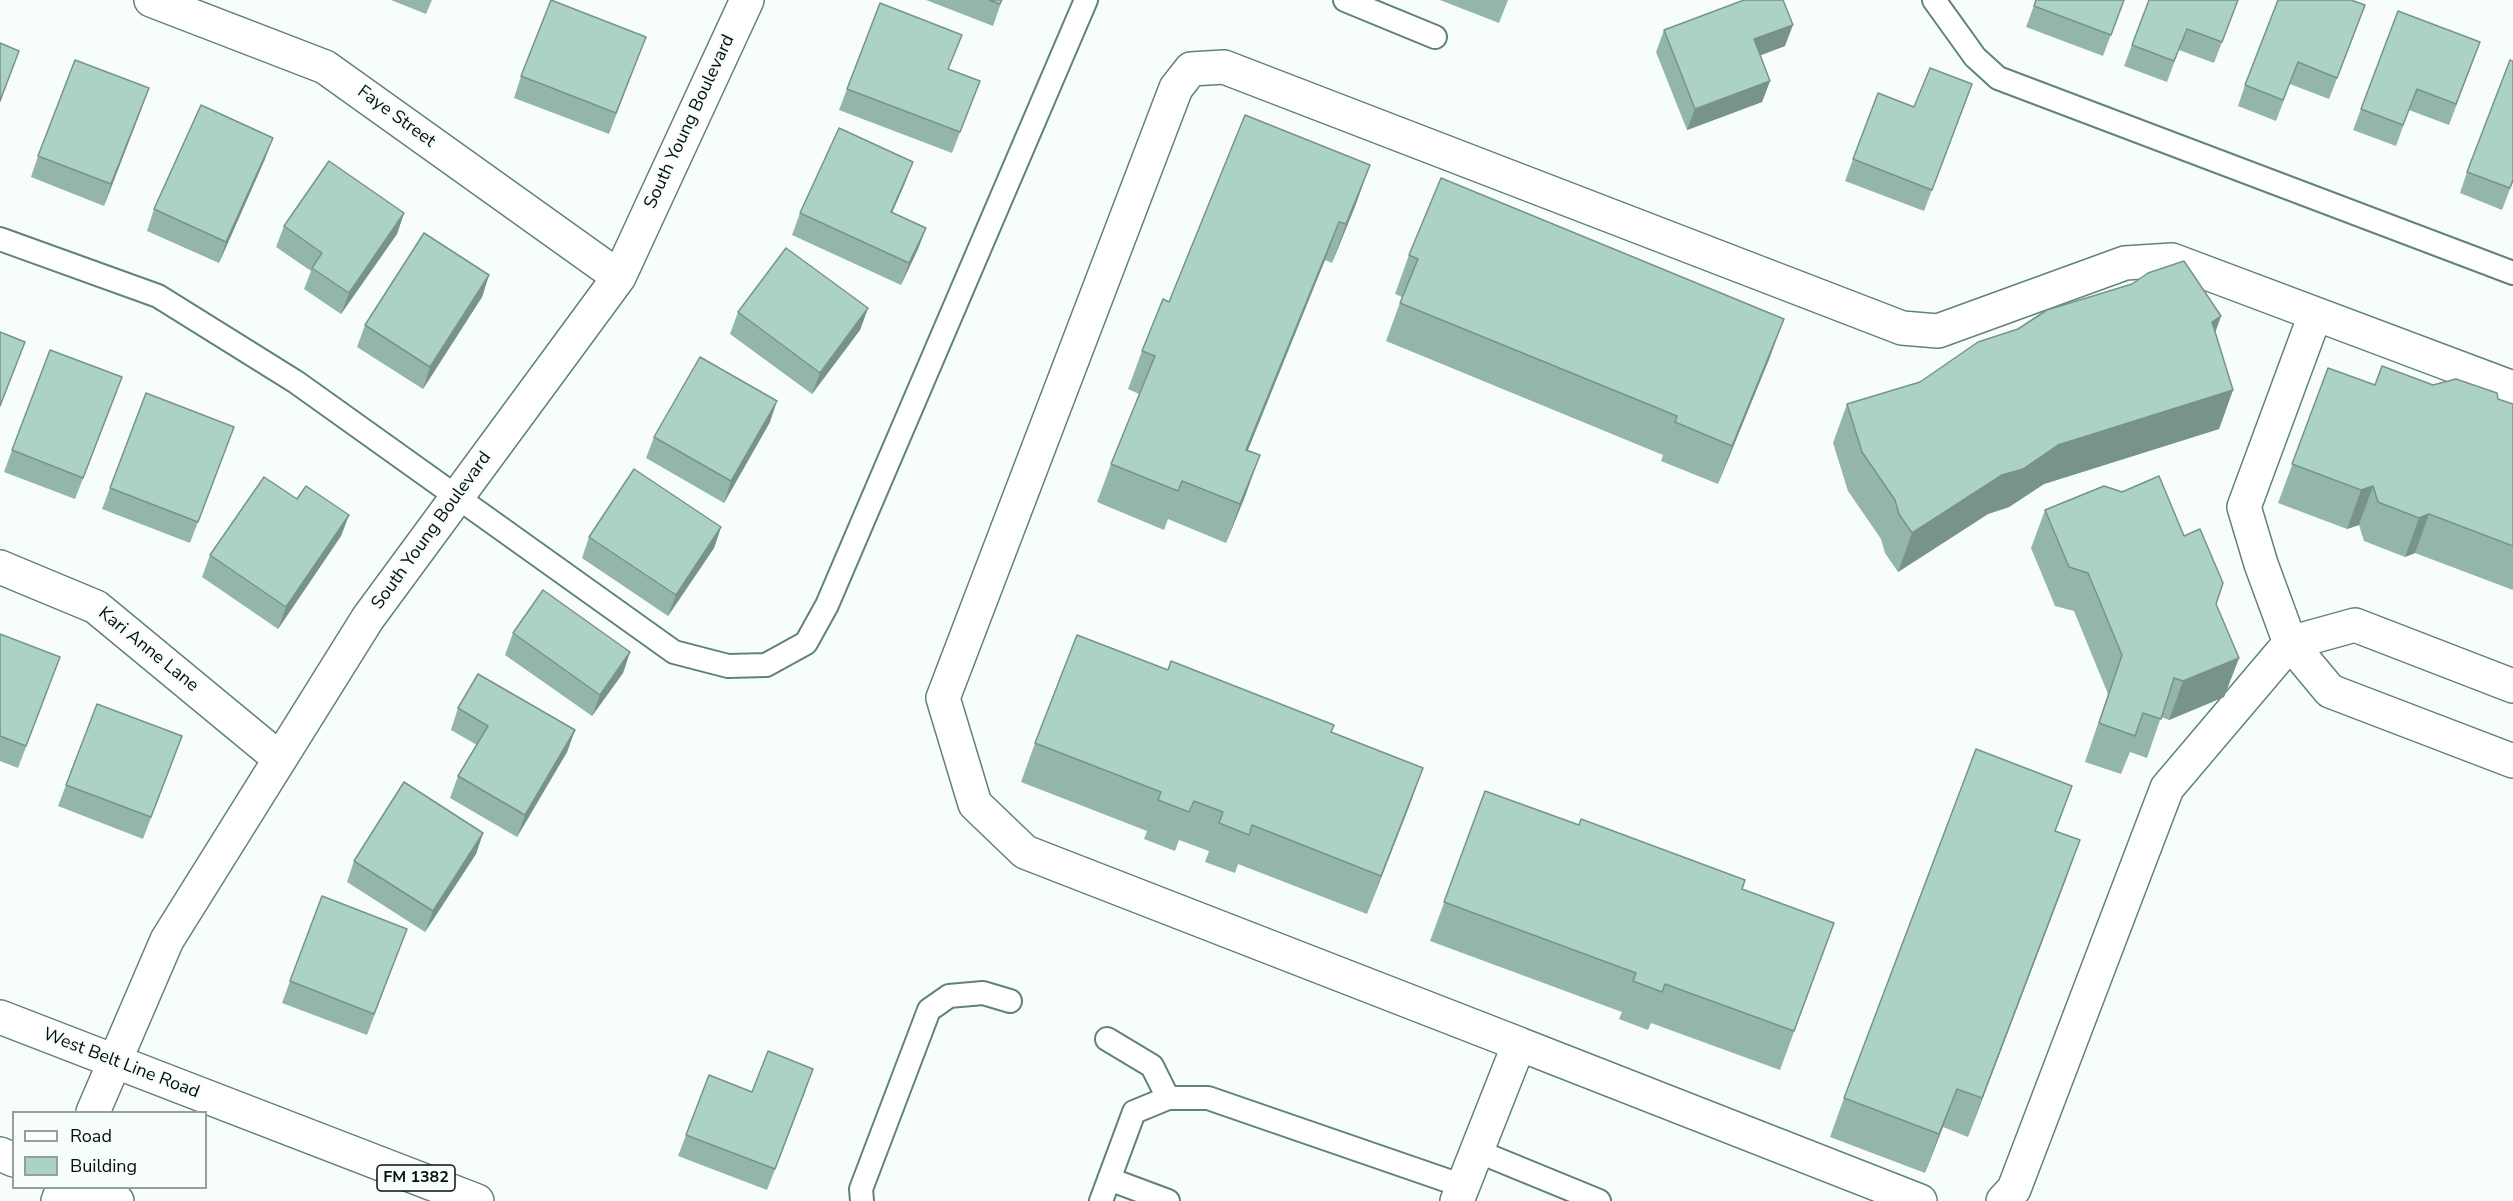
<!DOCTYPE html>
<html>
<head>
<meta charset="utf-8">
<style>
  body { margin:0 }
  #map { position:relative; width:2513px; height:1201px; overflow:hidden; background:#f6fdfb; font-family:"Nunito Sans",sans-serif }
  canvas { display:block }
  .legend { position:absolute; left:12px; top:1111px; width:195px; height:78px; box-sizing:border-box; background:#f6fdfb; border:2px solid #959f9c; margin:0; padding:8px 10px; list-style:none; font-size:18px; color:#04110e }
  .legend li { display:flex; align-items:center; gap:12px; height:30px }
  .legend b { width:30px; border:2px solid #959f9c }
</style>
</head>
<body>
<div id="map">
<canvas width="2513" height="1201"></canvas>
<ul class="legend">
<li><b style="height:8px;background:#fff"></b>Road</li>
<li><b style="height:16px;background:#acd2c6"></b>Building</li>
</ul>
</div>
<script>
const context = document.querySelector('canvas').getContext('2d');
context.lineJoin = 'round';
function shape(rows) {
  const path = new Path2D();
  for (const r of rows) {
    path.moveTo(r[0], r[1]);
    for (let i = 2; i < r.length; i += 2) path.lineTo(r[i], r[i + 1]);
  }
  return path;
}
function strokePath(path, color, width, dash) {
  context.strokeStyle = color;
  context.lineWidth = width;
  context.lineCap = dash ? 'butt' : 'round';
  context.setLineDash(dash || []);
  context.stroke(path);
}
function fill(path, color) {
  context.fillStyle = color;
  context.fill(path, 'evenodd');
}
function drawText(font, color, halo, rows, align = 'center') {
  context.font = font + ' "Nunito Sans",sans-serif';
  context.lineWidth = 5;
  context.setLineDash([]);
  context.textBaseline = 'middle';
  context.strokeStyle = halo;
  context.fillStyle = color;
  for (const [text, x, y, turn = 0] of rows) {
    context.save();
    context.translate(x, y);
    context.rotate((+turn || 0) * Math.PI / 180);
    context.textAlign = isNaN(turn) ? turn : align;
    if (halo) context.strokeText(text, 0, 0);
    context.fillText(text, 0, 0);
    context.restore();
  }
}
const lane = shape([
  [1345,0,1435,37],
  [1934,0,1975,57,1998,78,2513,273],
  [0,239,158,296,296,382,674,652,728,666,766,665,806,643,827,605,1086,0],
  [1107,1039,1152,1066,1168,1098],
  [1477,1151,1599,1201],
  [1109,1179,1168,1201],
  [862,1201,861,1189,929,1010,949,996,983,993,1010,1001],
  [1101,1201,1134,1112,1168,1098,1208,1098,1463,1186]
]);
const street = shape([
  [151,0,325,67,619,277],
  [2315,315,2244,507,2261,564,2290,643,2330,691,2513,761],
  [0,567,96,607,280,759],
  [1519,1044,1025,852,975,804,943,698,1176,88,1191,69,1224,67,1902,328,1938,331,2125,263,2172,260,2513,388],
  [93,1112,167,940,368,618,619,277,747,0],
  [58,1201,63,1188],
  [1457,1201,1519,1044,1920,1201],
  [2003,1201,2014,1189,2167,788,2290,643,2355,625,2513,686]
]);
const primary = shape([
  [0,1017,477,1201],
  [0,1154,14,1160],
  [82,1188,117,1201]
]);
strokePath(lane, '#608379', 26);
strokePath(street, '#608379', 36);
strokePath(primary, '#608379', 36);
strokePath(lane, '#fff', 22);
strokePath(street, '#fff', 33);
strokePath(primary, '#fff', 33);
fill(shape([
  [391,0,432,0,426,14],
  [926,0,1002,0,993,26],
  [1440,0,1508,0,1499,23],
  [2036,0,2124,0,2103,56,2026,27],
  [2149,0,2238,0,2214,63,2179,50,2167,82,2124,66],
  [2357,27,2329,99,2290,84,2276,121,2238,106,2245,85],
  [1664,30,1785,46,1760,55,1770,81,1762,102,1687,130,1656,52],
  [638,58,609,134,514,98,521,76],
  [2472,64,2449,125,2409,110,2396,146,2353,130,2361,109],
  [949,69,980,81,952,153,839,110,847,89],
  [1972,84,1924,211,1845,181,1853,159,1914,107],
  [141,110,104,206,31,177,38,156],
  [265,159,219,263,147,231,154,209],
  [2467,172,2513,181,2502,210,2460,193],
  [905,183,892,213,926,228,918,249,901,285,792,235,800,213],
  [1356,204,1332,263,1325,260,1248,450,1246,494,1226,543,1168,519,1164,530,1097,502,1111,464,1139,394,1128,389,1142,351,1169,302],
  [404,213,397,234,341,314,304,289,311,271,276,247,284,226],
  [1409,255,1770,357,1718,484,1661,461,1663,455,1386,341,1402,297,1395,294],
  [489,275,482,297,423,389,357,347,365,325],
  [868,308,860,330,812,394,730,334,738,312],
  [2221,316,2215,333,2233,390,2219,429,2044,484,2009,507,1988,514,1898,572,1885,553,1881,539,1848,491,1833,443,1847,404],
  [2328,368,2375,385,2433,385,2498,399,2513,404,2513,590,2415,553,2405,557,2364,541,2359,525,2347,529,2278,503],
  [114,399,75,499,4,472,12,450],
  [770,422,724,503,646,458,654,437],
  [234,427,190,543,102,509,110,488],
  [297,499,349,515,341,536,278,629,202,577,210,555],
  [2045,510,2184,536,2216,604,2239,658,2224,697,2169,720,2161,717,2147,758,2130,752,2121,774,2085,762,2108,694,2074,611,2055,606,2031,548],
  [721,527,714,548,668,616,582,558,589,537],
  [513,633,630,652,623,673,592,716,505,655],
  [0,634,60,657,18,768,0,761],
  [1168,670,1423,768,1367,914,1238,864,1235,873,1205,862,1209,851,1179,840,1175,851,1144,839,1147,831,1021,782,1035,743],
  [458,708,575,730,567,752,517,837,450,798,458,776,477,745,451,730],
  [182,736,143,839,58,806,66,785],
  [1485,791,1742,889,1834,923,1780,1070,1651,1023,1648,1030,1619,1019,1622,1012,1430,941],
  [2056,831,2066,879,1968,1137,1943,1127,1925,1173,1830,1137,1844,1098],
  [483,833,476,854,425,932,347,882,354,861],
  [399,950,367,1035,282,1003,290,981],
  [709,1075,752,1092,806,1090,767,1190,678,1156]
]), '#94b5aa');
fill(shape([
  [1793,25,1785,46,1746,61,1754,39],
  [1770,81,1762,102,1687,130,1695,109],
  [149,88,141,110,104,206,111,184],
  [273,138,265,159,219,263,226,242],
  [913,162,905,183,883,233,891,212],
  [1370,165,1356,204,1332,263,1346,224],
  [404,213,397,234,341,314,349,293],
  [1339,222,1325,260,1232,489,1246,450],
  [926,228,918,249,901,285,909,263],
  [489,275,482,297,423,389,430,367],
  [868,308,860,330,812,394,820,373],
  [2221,316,2207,355,2212,322],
  [1784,319,1770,357,1718,484,1732,446],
  [2233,390,2219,429,2044,484,2009,507,1988,514,1898,572,1912,533,2002,475,2058,445],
  [777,401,770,422,724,503,731,481],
  [1260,455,1246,494,1226,543,1240,504],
  [2373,486,2359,525,2347,529,2361,490],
  [2429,514,2415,553,2405,557,2419,518],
  [349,515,341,536,278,629,286,607],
  [721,527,714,548,668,616,676,595],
  [630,652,623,673,592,716,600,695],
  [2239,658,2224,697,2169,720,2183,681],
  [575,730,567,752,517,837,525,815],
  [1423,768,1409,807,1367,914,1381,876],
  [483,833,476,854,425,932,433,911],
  [2080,840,2066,879,1968,1137,1982,1098],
  [1957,1089,1943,1127,1925,1173,1939,1134]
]), '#78938b');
const building = shape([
  [551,0,646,37,616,113,521,76,551,0],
  [989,0,1002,0,1000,4,989,0],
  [1744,0,1783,0,1793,25,1754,39,1770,81,1695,109,1664,30,1744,0],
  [2036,0,2124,0,2111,35,2034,6,2036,0],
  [2149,0,2238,0,2222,42,2187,29,2174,61,2132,45,2149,0],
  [2278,0,2351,0,2365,5,2337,78,2298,62,2283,100,2245,85,2278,0],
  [880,3,962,35,948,69,980,81,960,132,847,89,880,3],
  [2398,11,2480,42,2456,104,2417,89,2403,125,2361,109,2398,11],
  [0,43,19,51,0,101,0,43],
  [75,60,149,88,111,184,38,156,75,60],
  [2510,60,2513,61,2513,180,2510,188,2467,172,2510,60],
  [1930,68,1972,84,1932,190,1853,159,1878,93,1914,107,1930,68],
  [201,105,273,138,226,242,154,209,201,105],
  [1245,115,1370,165,1346,224,1339,222,1246,450,1260,455,1240,504,1182,481,1178,491,1111,464,1155,356,1142,351,1163,299,1169,302,1245,115],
  [839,128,913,162,891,212,926,228,909,263,800,213,839,128],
  [329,161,404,213,349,293,312,268,322,253,284,226,329,161],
  [1441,178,1784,319,1732,446,1675,422,1677,416,1400,303,1418,259,1409,255,1441,178],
  [424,233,489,275,430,367,365,325,424,233],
  [786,248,868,308,820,373,738,312,786,248],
  [2184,261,2221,316,2212,322,2233,390,2058,445,2023,469,2002,475,1912,533,1899,514,1895,500,1862,452,1847,404,1920,382,1978,342,2018,329,2047,310,2132,284,2148,273,2184,261],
  [0,332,25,342,0,406,0,332],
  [50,350,122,377,83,478,12,450,50,350],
  [700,357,777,401,731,481,654,437,700,357],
  [2382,366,2433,385,2456,379,2497,393,2498,399,2513,404,2513,546,2429,514,2419,518,2378,502,2373,486,2361,490,2292,464,2328,368,2375,385,2382,366],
  [146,393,234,427,198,522,110,488,146,393],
  [634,469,721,527,676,595,589,537,634,469],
  [2159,476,2184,536,2200,529,2223,583,2216,604,2239,658,2183,681,2174,678,2161,719,2143,713,2135,736,2099,723,2122,655,2088,573,2069,567,2045,510,2104,486,2122,492,2159,476],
  [264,477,297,499,306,486,349,515,286,607,210,555,264,477],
  [543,590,630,652,600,695,513,633,543,590],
  [0,634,60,657,26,746,0,736,0,634],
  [1077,635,1168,670,1171,661,1334,725,1331,732,1423,768,1381,876,1252,825,1249,835,1219,823,1223,812,1194,801,1189,812,1158,800,1161,792,1035,743,1077,635],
  [478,674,575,730,525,815,458,776,488,726,458,708,478,674],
  [97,704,182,736,151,817,66,785,97,704],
  [1976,749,2072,786,2055,831,2080,840,1982,1098,1957,1089,1939,1134,1844,1098,1976,749],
  [404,782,483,833,433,911,354,861,404,782],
  [1485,791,1579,825,1581,819,1745,880,1742,889,1834,923,1794,1031,1665,984,1662,992,1633,981,1636,973,1444,902,1485,791],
  [322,896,407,929,374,1014,290,981,322,896],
  [768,1051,813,1069,775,1169,686,1135,709,1075,752,1092,768,1051]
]);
fill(building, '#acd2c6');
strokePath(building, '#78938b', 1.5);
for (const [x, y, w] of [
  [416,1178,78]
]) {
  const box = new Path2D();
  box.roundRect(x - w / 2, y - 13, w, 26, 4.5);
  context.fillStyle = '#f6fdfb';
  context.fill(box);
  strokePath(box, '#04110e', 1.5);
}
drawText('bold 16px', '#04110e', null, [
  ["FM 1382",416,1178]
]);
drawText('18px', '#04110e', '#f6fdfb', [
  ["Faye Street",396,117,36],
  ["South Young Boulevard",690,122,-65],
  ["South Young Boulevard",432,531,-54],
  ["Kari Anne Lane",148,650,39],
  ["West Belt Line Road",121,1064,21]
]);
</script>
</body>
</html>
